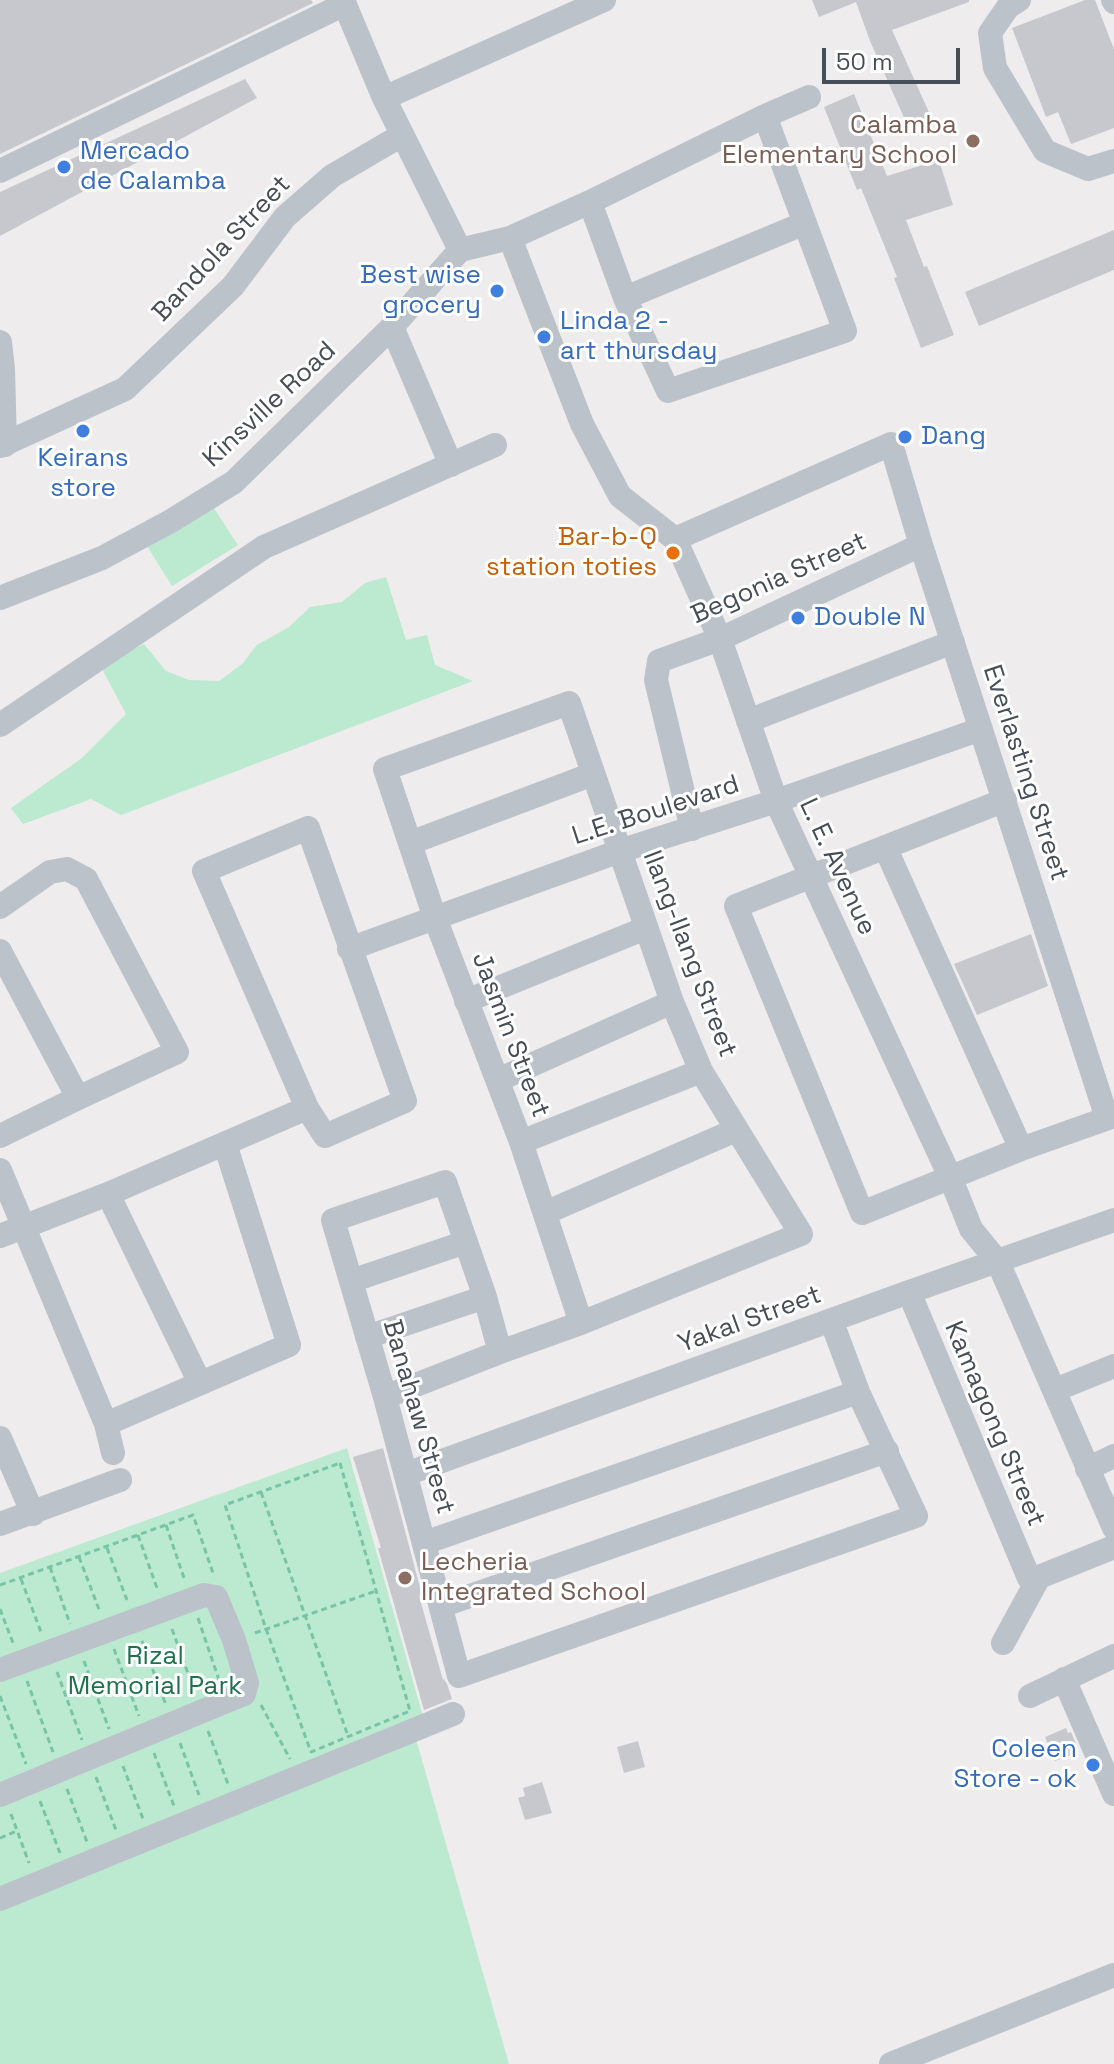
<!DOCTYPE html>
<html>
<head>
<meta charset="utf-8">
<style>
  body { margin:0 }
  #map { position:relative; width:1114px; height:2064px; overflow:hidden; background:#eeecec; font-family:"Space Grotesk",sans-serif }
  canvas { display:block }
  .scale { position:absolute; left:822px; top:48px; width:138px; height:36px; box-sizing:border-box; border:4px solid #464e57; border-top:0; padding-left:10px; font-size:24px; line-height:28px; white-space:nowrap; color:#464e57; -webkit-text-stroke:6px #fff; paint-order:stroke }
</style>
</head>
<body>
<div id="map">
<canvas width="1114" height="2064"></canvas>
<div class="scale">50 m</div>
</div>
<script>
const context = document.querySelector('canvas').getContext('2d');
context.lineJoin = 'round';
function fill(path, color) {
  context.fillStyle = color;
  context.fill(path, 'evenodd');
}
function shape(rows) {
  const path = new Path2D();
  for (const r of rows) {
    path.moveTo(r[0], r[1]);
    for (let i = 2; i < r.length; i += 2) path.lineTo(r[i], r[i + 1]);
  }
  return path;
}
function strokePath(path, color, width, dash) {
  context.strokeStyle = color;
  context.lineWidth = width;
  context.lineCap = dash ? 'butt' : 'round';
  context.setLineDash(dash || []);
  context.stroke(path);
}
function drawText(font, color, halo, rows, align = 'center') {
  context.font = font + ' "Space Grotesk",sans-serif';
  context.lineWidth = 6;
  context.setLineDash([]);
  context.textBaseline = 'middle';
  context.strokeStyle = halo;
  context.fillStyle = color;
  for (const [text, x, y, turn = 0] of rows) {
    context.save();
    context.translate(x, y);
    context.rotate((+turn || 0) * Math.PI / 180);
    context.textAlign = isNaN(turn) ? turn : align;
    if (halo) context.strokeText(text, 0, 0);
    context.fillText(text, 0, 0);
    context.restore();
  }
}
fill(shape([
  [212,505,238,545,172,586,147,546],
  [386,577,406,640,427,635,435,665,473,681,121,815,91,799,23,824,11,808,82,758,126,714,103,671,108,661,144,644,166,671,189,680,219,681,242,664,257,645,289,627,310,607,342,602,365,583],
  [347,1448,424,1720,0,1893,0,1573],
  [416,1739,509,2064,0,2064,0,1910]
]), '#bcead0');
fill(shape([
  [0,0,311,0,313,3,0,154],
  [812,0,969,0,969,2,892,30,932,119,909,129,870,41,856,2,819,17],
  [1085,0,1095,0,1114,49,1114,128,1071,144,1058,112,1046,117,1012,28],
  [245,79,257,98,0,236,0,192],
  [854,94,887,176,939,160,953,205,906,220,924,267,927,266,954,335,921,348,894,278,897,277,861,188,857,190,824,107],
  [1114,230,1114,270,979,326,965,292],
  [1031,934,1048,986,977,1015,954,964],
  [383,1448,422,1595,419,1596,443,1680,444,1679,447,1684,452,1699,424,1710,378,1548,381,1548,353,1457],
  [1066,1728,1068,1733,1071,1732,1077,1746,1075,1747,1077,1753,1055,1761,1045,1737],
  [638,1741,645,1767,624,1773,617,1747],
  [542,1782,552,1813,525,1820,518,1798,525,1796,523,1788]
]), '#c7c8ce');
strokePath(shape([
  [340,1463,410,1711,311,1752,266,1629,225,1505,340,1463],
  [261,1492,347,1733],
  [166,1525,185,1581],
  [138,1535,157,1588],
  [107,1548,127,1600],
  [79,1557,100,1612],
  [50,1567,70,1624],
  [21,1579,41,1632],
  [0,1585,193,1515,213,1573],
  [0,1609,13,1643],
  [198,1618,220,1683],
  [172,1629,195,1693],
  [255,1633,376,1591],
  [142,1641,166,1705],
  [114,1649,139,1716],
  [84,1661,109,1729],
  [57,1672,82,1740],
  [27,1681,53,1752],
  [0,1696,26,1764],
  [261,1705,290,1759],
  [208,1731,228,1784],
  [180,1743,199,1795],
  [154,1753,174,1806],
  [123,1766,143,1819],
  [96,1777,116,1830],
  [67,1789,87,1842],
  [40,1801,60,1853],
  [11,1814,29,1863],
  [0,1838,17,1831]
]), '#77c5a3', 3, [6, 4]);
strokePath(shape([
  [343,0,384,98,460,250],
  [1019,0,1008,7,990,33,995,68,1045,151,1088,169,1114,161],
  [1113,0,1114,2],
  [384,98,604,0],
  [0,171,345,4],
  [590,202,625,298,668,391,845,331,765,116],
  [510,238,582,424,620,496,675,539,720,639,776,801,951,1179,971,1229,998,1262,1114,1528],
  [460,250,510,238,590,202,765,116,809,97],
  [625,298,805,223],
  [392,327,451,465],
  [0,342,3,369,5,445],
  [0,446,125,389,233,286,285,217,332,176,402,135],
  [675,539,891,444,921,545,1107,1118],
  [0,598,102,558,171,521,234,482,392,327,460,250],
  [748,721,953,642],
  [0,725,264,547,495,445],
  [1005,800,736,906,862,1213,1021,1149,1114,1116],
  [308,828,405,1101,325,1136,307,1108,204,871,308,828],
  [692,829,656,680,659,661,720,639,921,545],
  [410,843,593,774],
  [885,847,1021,1149],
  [0,907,50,872,67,869,86,879,177,1052,78,1098,0,1136],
  [349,949,620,851,776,801,981,729],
  [0,951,78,1098],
  [466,1001,646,928],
  [498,1080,672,1002],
  [521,1142,701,1071],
  [0,1170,106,1424,113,1453],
  [108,1194,200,1383],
  [545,1213,736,1130],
  [0,1236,108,1194,307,1108],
  [351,1281,466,1242],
  [909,1292,1029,1578,1039,1577,1114,1547],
  [367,1337,485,1297],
  [500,1352,485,1297,445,1182,333,1220,385,1397,459,1676,916,1516,858,1392,831,1320],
  [1055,1390,1114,1366],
  [385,1397,500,1352,581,1323,801,1234,701,1071,672,1002,569,703,385,769,435,918,521,1142,581,1323],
  [106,1424,289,1345,225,1144],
  [0,1438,33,1514],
  [1087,1469,1114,1456],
  [406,1474,909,1292,1114,1220],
  [0,1524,120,1480],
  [424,1543,858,1392],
  [441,1606,887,1451],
  [1003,1643,1039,1577],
  [0,1670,204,1595,216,1597,234,1640,247,1683,244,1694,0,1795],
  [1064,1679,1114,1794],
  [1030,1696,1114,1656],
  [0,1899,453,1714],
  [891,2064,1114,1975]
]), '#bbc2ca', 24);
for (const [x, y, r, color] of [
  [973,141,8,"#8d6e63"],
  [64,167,8,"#3f7fe0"],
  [497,291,8,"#3f7fe0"],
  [544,337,8,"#3f7fe0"],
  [83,431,8,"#3f7fe0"],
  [905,437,8,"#3f7fe0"],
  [673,553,8,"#e8710a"],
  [798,618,8,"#3f7fe0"],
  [405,1578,8,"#8d6e63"],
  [1093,1765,8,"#3f7fe0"]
]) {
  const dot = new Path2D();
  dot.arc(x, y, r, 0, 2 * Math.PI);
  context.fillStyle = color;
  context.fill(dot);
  strokePath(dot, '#fff', 3);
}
drawText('26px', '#785e54', '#fff', [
  ["Calamba",957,126],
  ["Elementary School",957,156],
  ["Lecheria",421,1563,"left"],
  ["Integrated School",421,1593,"left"]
], 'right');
drawText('26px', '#366cbe', '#fff', [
  ["Mercado",80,152],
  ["de Calamba",80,182],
  ["Best wise",481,276,"right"],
  ["grocery",481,306,"right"],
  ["Linda 2 -",560,322],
  ["art thursday",560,352],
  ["Dang",921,437],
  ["Keirans",83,459,"center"],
  ["store",83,489,"center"],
  ["Double N",814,618],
  ["Coleen",1077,1750,"right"],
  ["Store - ok",1077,1780,"right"]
], 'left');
drawText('26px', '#464e57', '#fff', [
  ["Bandola Street",222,249,-47],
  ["Kinsville Road",270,405,-43],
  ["Begonia Street",779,579,-24],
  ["Everlasting Street",1025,773,72],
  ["L.E. Boulevard",656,811,-18],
  ["L. E. Avenue",837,867,65],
  ["Ilang-Ilang Street",689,954,69],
  ["Jasmin Street",510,1035,69],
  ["Yakal Street",750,1320,-20],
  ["Banahaw Street",418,1417,74],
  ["Kamagong Street",994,1424,67]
]);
drawText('26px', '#c56008', '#fff', [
  ["Bar-b-Q",657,538],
  ["station toties",657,568]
], 'right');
drawText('26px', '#1d724c', '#fff', [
  ["Rizal",155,1657],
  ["Memorial Park",155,1687]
]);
</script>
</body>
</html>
